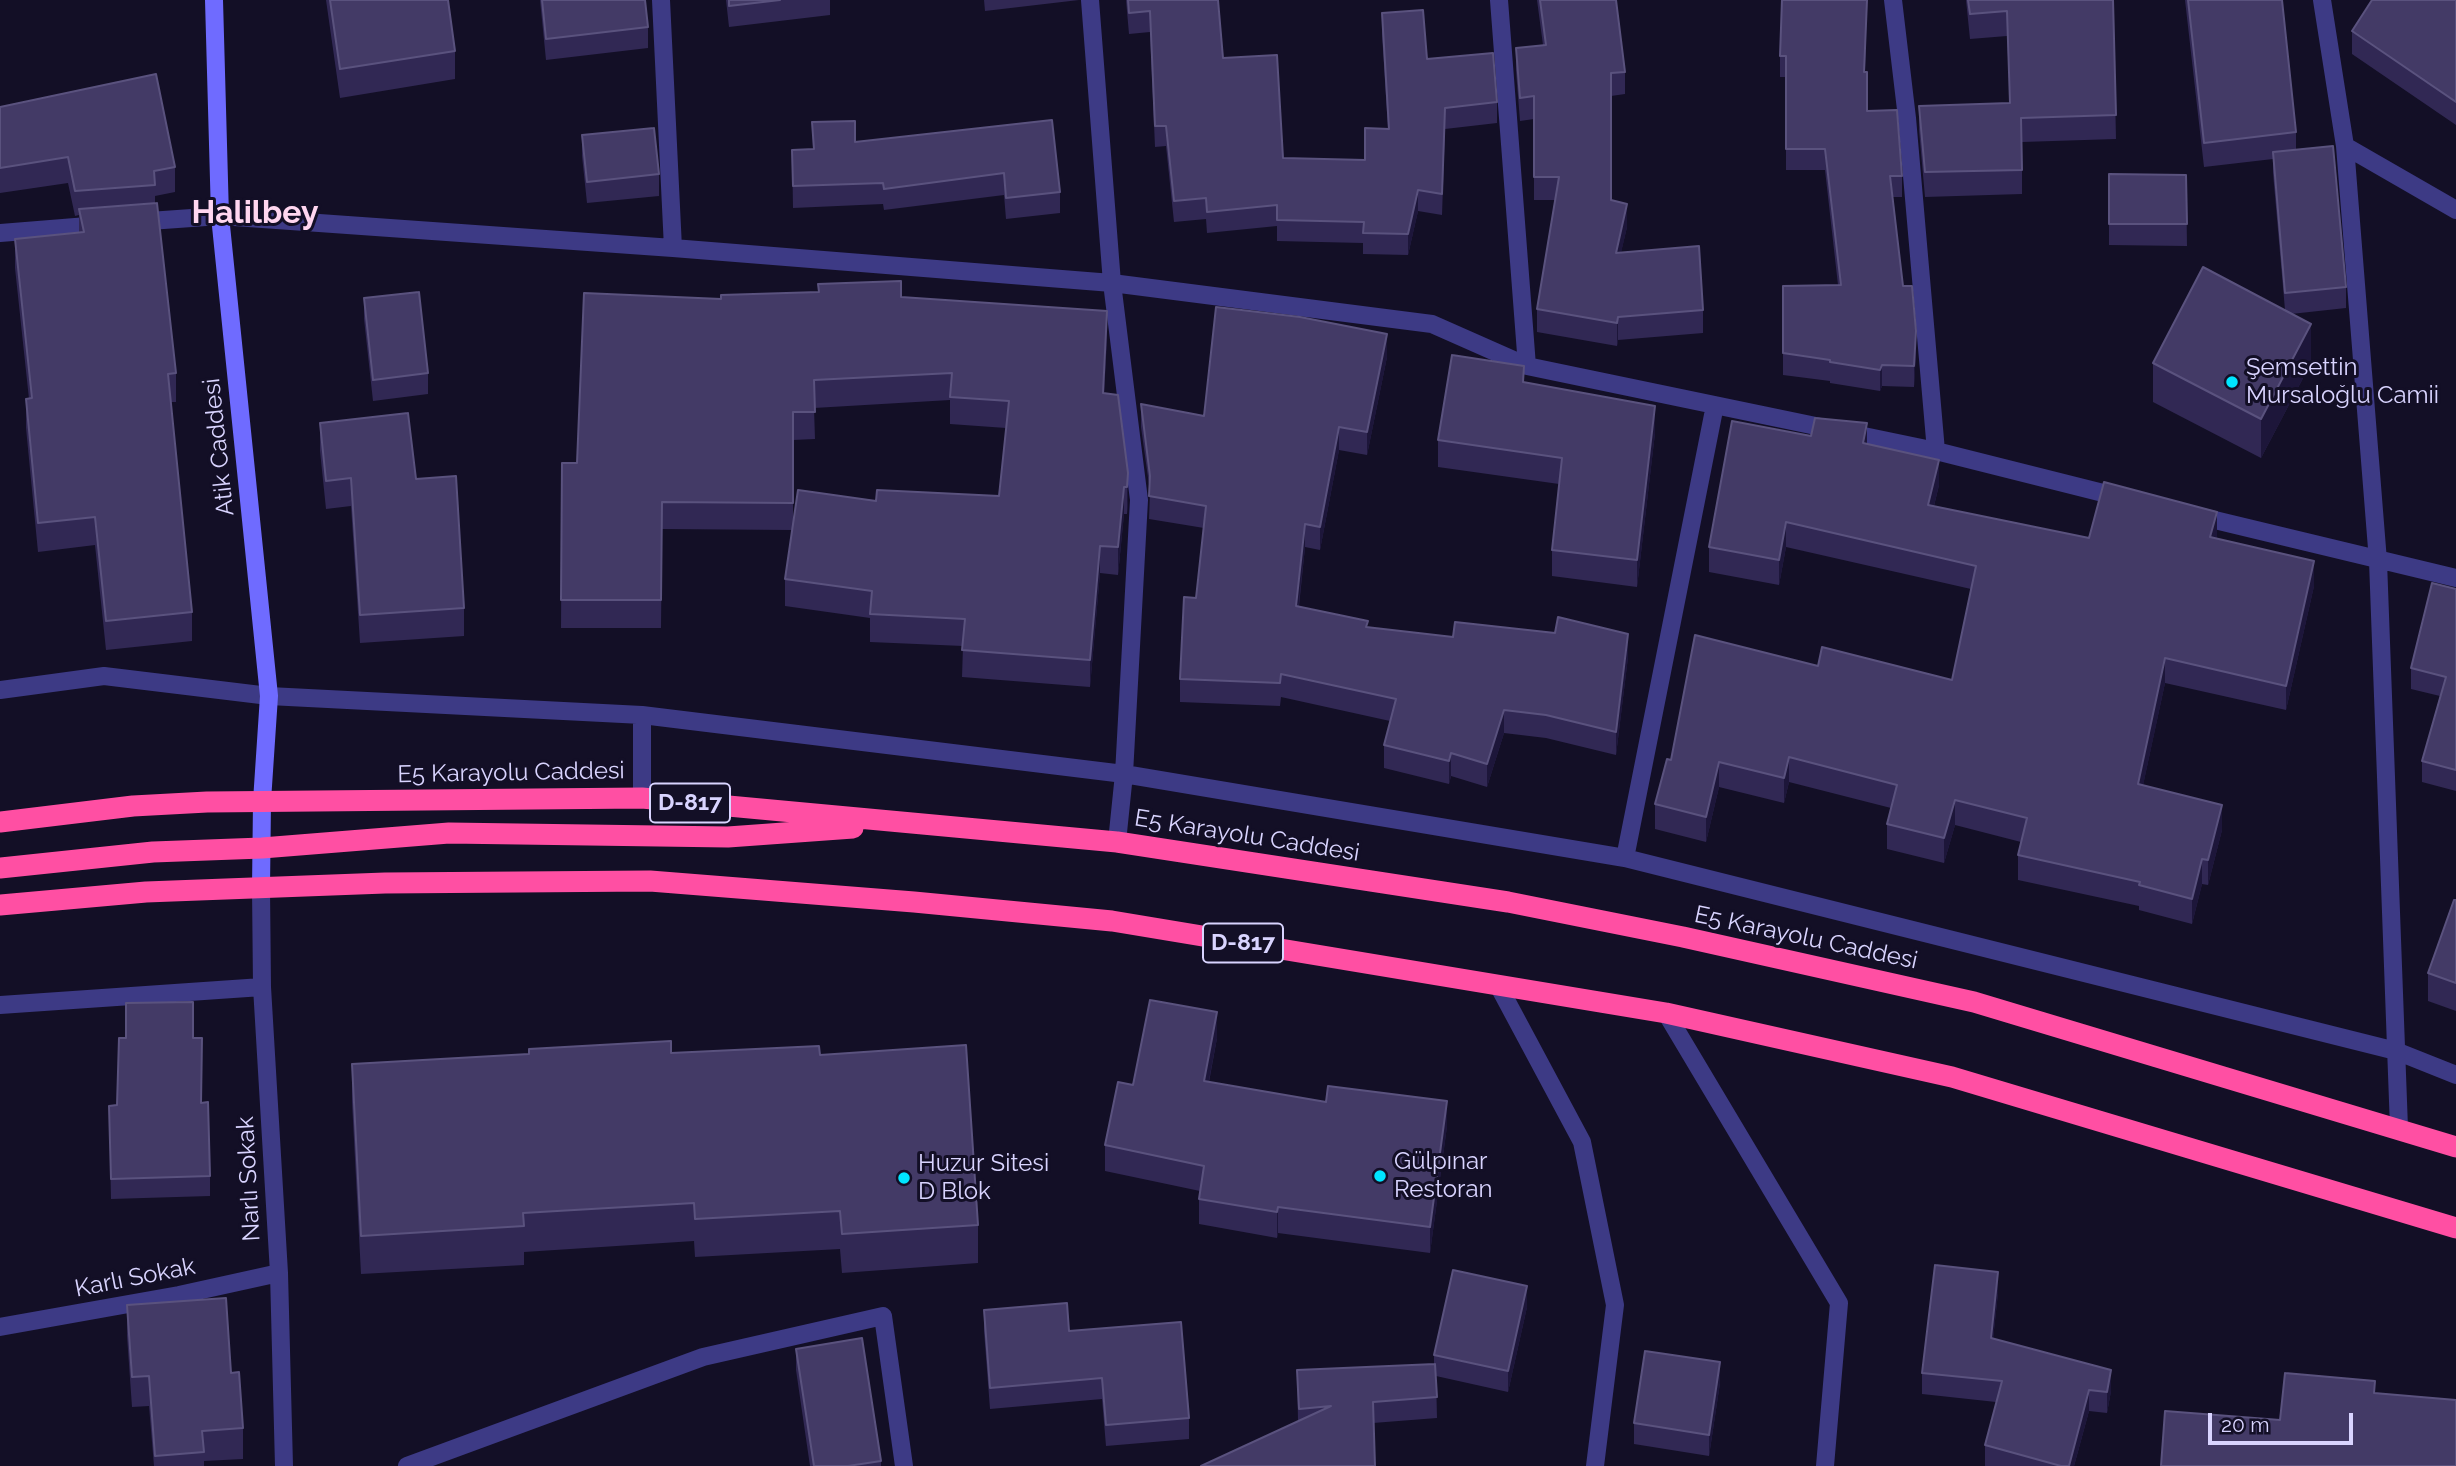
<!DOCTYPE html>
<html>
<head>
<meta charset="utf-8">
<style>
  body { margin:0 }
  #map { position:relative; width:2456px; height:1466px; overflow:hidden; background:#130f26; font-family:Raleway,sans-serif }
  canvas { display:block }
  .scale { position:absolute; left:2208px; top:1413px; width:145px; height:32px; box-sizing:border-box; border:4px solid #d9d4ff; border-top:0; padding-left:9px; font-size:21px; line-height:24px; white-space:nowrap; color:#d9d4ff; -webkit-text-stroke:5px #130f26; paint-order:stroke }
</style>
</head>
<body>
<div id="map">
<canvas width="2456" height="1466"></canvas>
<div class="scale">20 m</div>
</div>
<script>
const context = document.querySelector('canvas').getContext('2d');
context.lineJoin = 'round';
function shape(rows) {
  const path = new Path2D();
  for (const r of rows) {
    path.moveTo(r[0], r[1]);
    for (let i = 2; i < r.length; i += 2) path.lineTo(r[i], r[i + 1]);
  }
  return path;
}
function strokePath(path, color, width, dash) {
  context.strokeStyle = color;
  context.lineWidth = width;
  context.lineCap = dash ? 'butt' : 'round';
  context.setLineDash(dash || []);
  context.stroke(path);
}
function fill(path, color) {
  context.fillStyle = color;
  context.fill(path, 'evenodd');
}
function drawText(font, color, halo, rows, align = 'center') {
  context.font = font + ' Raleway,sans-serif';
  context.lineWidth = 6;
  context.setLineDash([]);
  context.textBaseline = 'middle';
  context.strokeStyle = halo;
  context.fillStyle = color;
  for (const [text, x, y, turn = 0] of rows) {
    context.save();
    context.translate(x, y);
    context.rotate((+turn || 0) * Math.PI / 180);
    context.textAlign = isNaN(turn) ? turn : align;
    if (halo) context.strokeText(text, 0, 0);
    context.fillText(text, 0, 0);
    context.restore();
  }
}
strokePath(shape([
  [661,0,673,248],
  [1090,0,1112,283,1139,500,1124,774,1117,842],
  [1499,0,1527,366],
  [1893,0,1907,118,1936,451],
  [2322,0,2345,146,2378,561,2399,1128],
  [2345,146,2456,210],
  [135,222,220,216,673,248,1112,283,1432,324,1527,366,1936,451,2123,498],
  [0,233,100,225],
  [2194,515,2456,578],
  [0,690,104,676,269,696,642,715,1124,774,1625,858,2396,1051,2456,1075],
  [642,798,642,715],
  [1625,858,1715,405],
  [261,888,262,987,279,1273,284,1466],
  [1498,985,1582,1142,1615,1305,1595,1466],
  [0,1005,262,987],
  [1666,1013,1839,1303,1825,1466],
  [0,1327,179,1295,279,1273],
  [407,1466,703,1357,883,1316,904,1466]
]), '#3d3a85', 18);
strokePath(shape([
  [214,0,220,216,269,696,262,801,261,888]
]), '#6f6bff', 18);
strokePath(shape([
  [0,822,133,806,207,802,642,798,1117,842,1508,902,1683,937,1974,1002,2456,1147],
  [0,868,153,852,262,848,449,833,728,837,853,828],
  [0,905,146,892,385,883,650,881,914,902,1112,921,1666,1013,1952,1077,2456,1228]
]), '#ff4fa3', 21);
fill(shape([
  [326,0,448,0,455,51,455,79,340,98],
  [540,0,645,0,648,27,648,48,546,60],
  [726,0,830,0,830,15,729,27],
  [984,0,1079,0,985,11],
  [1126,0,1218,0,1223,58,1283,158,1365,160,1388,129,1382,34,1382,13,1427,59,1497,102,1497,123,1445,129,1442,215,1418,211,1408,255,1363,254,1363,243,1277,241,1277,226,1207,233,1206,219,1174,222,1166,146,1155,147,1150,32,1129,34],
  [1537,0,1616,0,1625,72,1625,94,1611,96,1611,201,1627,227,1621,252,1703,310,1703,333,1618,340,1617,346,1537,332,1537,309,1555,200,1534,200,1534,119,1520,121,1516,71,1516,48,1543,45],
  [1867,0,1865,72,1867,111,1902,176,1902,197,1893,197,1903,286,1916,352,1914,387,1882,386,1880,391,1830,383,1830,381,1783,375,1783,286,1838,285,1825,170,1786,170,1786,77,1780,77,1780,56],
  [1966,0,2113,0,2116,139,2022,142,2022,194,1925,197,1919,130,1919,106,2010,103,2007,36,1970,39],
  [2185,0,2282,0,2296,132,2296,149,2346,287,2346,308,2291,314,2311,363,2261,458,2153,402,2153,363,2285,310,2273,173,2273,159,2204,167],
  [2456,0,2456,125,2352,54,2352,31],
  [0,107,175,167,175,192,155,196,155,204,176,373,176,402,171,402,192,612,192,641,106,650,95,545,38,552,26,428,26,399,29,399,15,268,15,239,79,232,79,215,75,216,68,183,0,193],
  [1052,120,1060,192,1060,213,1006,219,1004,195,884,210,883,204,793,208,792,150,813,149,812,122,855,142],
  [582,135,659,174,659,196,587,203,582,156],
  [2109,174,2186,175,2187,246,2109,245],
  [901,297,1107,338,1104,393,1128,473,1128,500,1127,514,1124,514,1118,575,1100,573,1090,687,962,677,963,646,870,642,870,618,785,606,785,579,792,530,662,529,661,628,561,628,562,463,577,463,721,299],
  [950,400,950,424,1006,428,999,496,876,501,793,522,793,440,815,439,814,408],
  [364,298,428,373,428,394,373,401,364,319],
  [1387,357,1367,455,1339,450,1320,550,1305,547,1299,606,1368,627,1628,657,1616,755,1546,738,1504,733,1487,787,1451,776,1449,784,1384,768,1384,745,1390,721,1281,697,1280,706,1180,702,1180,679,1196,598,1204,528,1149,519,1150,492,1141,427,1141,404,1204,416],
  [1524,382,1655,433,1637,587,1552,576,1552,550,1559,484,1438,467,1438,440],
  [320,423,416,479,464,608,464,636,360,643,351,506,326,509,320,451],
  [1811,436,1867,444,1939,485,1934,506,2089,538,2217,537,2216,539,2314,586,2286,710,2165,683,2143,785,2222,830,2208,885,2202,884,2192,924,2139,910,2139,906,2018,880,2018,855,2021,842,1955,825,1944,863,1887,849,1887,824,1891,808,1789,782,1784,803,1719,787,1706,842,1655,829,1655,804,1671,760,1818,666,1952,680,1971,589,1786,547,1779,585,1709,572,1709,547],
  [2456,589,2456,791,2422,782,2422,761,2440,696,2411,689,2411,668],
  [2456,900,2456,1011,2428,1001,2428,973],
  [193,1038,210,1176,210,1196,111,1199,109,1106,117,1105],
  [1217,1038,1209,1082,1447,1126,1430,1253,1278,1233,1277,1238,1199,1224,1199,1199,1200,1191,1105,1171,1105,1145,1133,1085],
  [671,1053,820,1055,978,1225,978,1263,842,1273,840,1249,695,1257,694,1241,524,1252,524,1265,361,1274,352,1102,352,1064],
  [1998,1293,1993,1339,2111,1391,2107,1413,2089,1411,2074,1466,1985,1466,1985,1445,1996,1402,1922,1394,1922,1373],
  [127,1305,231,1373,243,1428,243,1459,204,1461,204,1466,154,1466,149,1406,132,1407,127,1336],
  [1527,1307,1508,1392,1436,1376,1437,1418,1373,1423,1298,1421,1297,1370,1434,1364,1434,1355],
  [984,1310,1069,1331,1189,1418,1189,1439,1106,1446,1102,1399,990,1409,984,1331],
  [796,1349,881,1461,881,1466,810,1466,796,1370],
  [1720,1383,1709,1456,1634,1444,1634,1423]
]), '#312854');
fill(shape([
  [1418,190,1418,211,1408,255,1408,234],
  [1627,204,1627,227,1616,275,1616,253],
  [1107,311,1107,338,1103,420,1103,393],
  [1618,317,1618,340,1617,346,1617,323],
  [2311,324,2311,363,2261,458,2261,419],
  [1916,331,1916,352,1914,387,1914,366],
  [1387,334,1387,357,1367,455,1367,432],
  [1882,365,1882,386,1880,391,1880,370],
  [1655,406,1655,433,1637,587,1637,560],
  [1867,423,1867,448,1863,443],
  [1339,427,1339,450,1320,550,1320,527],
  [1939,460,1939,485,1928,530,1928,505],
  [1128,473,1128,500,1127,514,1127,487],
  [1124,487,1124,514,1118,575,1118,547],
  [2217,512,2217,537,2210,562,2210,537],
  [1786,522,1786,547,1779,585,1779,560],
  [1305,524,1305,547,1296,629,1296,606],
  [1100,546,1100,573,1090,687,1090,660],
  [2314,561,2314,586,2286,710,2286,686],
  [1628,634,1628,657,1616,755,1616,732],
  [2165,658,2165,683,2138,809,2138,784],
  [1504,710,1504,733,1487,787,1487,764],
  [1451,753,1451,776,1449,784,1449,761],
  [1789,757,1789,782,1784,803,1784,778],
  [1719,762,1719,787,1706,842,1706,817],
  [1955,800,1955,825,1944,863,1944,838],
  [2222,805,2222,830,2208,885,2208,860],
  [2202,859,2202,884,2192,924,2192,899],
  [1217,1012,1217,1038,1204,1106,1204,1081],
  [1447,1101,1447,1126,1430,1253,1430,1227],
  [1278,1207,1278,1233,1277,1238,1277,1212],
  [1998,1272,1998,1293,1991,1359,1991,1338],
  [1527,1286,1527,1307,1508,1392,1508,1371],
  [1720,1362,1720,1383,1709,1456,1709,1435],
  [2111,1370,2111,1391,2107,1413,2107,1392],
  [2089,1390,2089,1411,2074,1466,2069,1466]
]), '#1d163a');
const building = shape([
  [330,0,448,0,455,51,340,69,330,0],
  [542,0,645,0,648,27,546,39,542,0],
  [729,0,780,0,729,6,729,0],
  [1128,0,1218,0,1223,58,1277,55,1283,158,1365,160,1365,128,1389,129,1382,13,1423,10,1427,59,1493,53,1497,102,1445,108,1442,194,1418,190,1408,234,1363,233,1364,222,1277,220,1277,205,1207,212,1206,198,1174,201,1166,126,1155,126,1150,11,1129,13,1128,0],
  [1540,0,1616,0,1625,72,1611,73,1611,200,1627,204,1616,253,1699,246,1703,310,1618,317,1617,323,1537,309,1559,177,1534,177,1534,96,1520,98,1516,48,1546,45,1540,0],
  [1782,0,1867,0,1864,72,1867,72,1867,111,1897,110,1902,176,1890,176,1903,286,1912,286,1916,331,1914,366,1882,365,1880,370,1830,362,1830,360,1783,353,1783,286,1841,285,1825,149,1786,149,1786,56,1780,56,1782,0],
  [1968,0,2113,0,2116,115,2021,118,2022,170,1925,172,1919,106,2010,103,2007,11,1970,14,1968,0],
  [2188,0,2282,0,2296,132,2204,143,2188,0],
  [2372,0,2456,0,2456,102,2352,31,2372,0],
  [156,74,175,167,154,171,155,185,75,191,68,157,0,168,0,107,156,74],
  [1052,120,1060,192,1006,198,1004,173,884,189,883,183,793,186,792,150,814,149,812,122,855,121,855,142,1052,120],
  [654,128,659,174,587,182,582,135,654,128],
  [2333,146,2346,287,2285,293,2273,152,2333,146],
  [2109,174,2186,175,2187,224,2109,224,2109,174],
  [157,203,176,373,168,374,192,612,106,621,95,517,38,523,26,399,32,398,15,239,84,232,79,209,157,203],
  [2203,267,2311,324,2261,419,2153,363,2203,267],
  [901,281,901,297,1107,311,1103,393,1118,395,1128,473,1127,487,1124,487,1118,547,1100,546,1090,660,962,650,965,619,870,614,872,591,785,579,798,490,876,501,877,490,999,496,1009,401,950,397,952,373,814,380,815,412,793,412,793,503,662,502,661,600,561,600,562,463,577,463,584,293,721,299,721,295,819,292,818,284,901,281],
  [419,292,428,373,373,380,364,298,419,292],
  [1216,307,1300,317,1387,334,1367,432,1339,427,1320,527,1305,524,1296,606,1368,621,1366,627,1453,637,1455,622,1555,633,1558,617,1628,634,1616,732,1546,715,1504,710,1487,764,1451,753,1449,761,1384,745,1396,699,1281,674,1280,683,1180,679,1184,597,1196,598,1206,506,1149,496,1150,476,1141,404,1204,416,1216,307],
  [1452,355,1524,366,1523,382,1655,406,1637,560,1552,550,1562,458,1438,440,1452,355],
  [408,413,416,479,456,476,464,608,360,615,351,478,326,481,320,423,408,413],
  [1815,418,1867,423,1863,443,1939,460,1928,505,2089,538,2104,482,2217,512,2210,537,2314,561,2286,686,2165,658,2138,784,2222,805,2208,860,2202,859,2192,899,2139,885,2140,882,2018,855,2027,818,1955,800,1944,838,1887,824,1897,785,1789,757,1784,778,1719,762,1706,817,1655,804,1667,759,1671,760,1695,635,1818,666,1822,647,1952,680,1976,566,1786,522,1779,560,1709,547,1732,421,1811,436,1815,418],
  [2432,583,2456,589,2456,770,2422,761,2446,677,2411,668,2432,583],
  [2454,900,2456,900,2456,983,2428,973,2454,900],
  [1150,1000,1217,1012,1204,1081,1326,1102,1328,1086,1447,1101,1430,1227,1278,1207,1277,1212,1199,1199,1204,1166,1105,1145,1118,1082,1133,1085,1150,1000],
  [193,1002,193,1038,202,1038,201,1103,208,1102,210,1176,111,1179,109,1106,117,1105,119,1038,126,1038,126,1003,193,1002],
  [671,1041,671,1053,819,1046,820,1055,966,1045,978,1225,842,1234,840,1211,695,1219,694,1203,523,1213,524,1226,361,1236,352,1064,529,1054,529,1049,671,1041],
  [1935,1265,1998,1272,1991,1338,2111,1370,2107,1392,2089,1390,2069,1466,2061,1466,1985,1445,2002,1381,1922,1373,1935,1265],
  [1453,1270,1527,1286,1508,1371,1434,1355,1453,1270],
  [226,1298,231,1373,239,1372,243,1428,202,1431,204,1452,155,1456,149,1376,132,1377,127,1305,226,1298],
  [1067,1303,1069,1331,1181,1322,1189,1418,1106,1425,1102,1378,990,1388,984,1310,1067,1303],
  [862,1338,881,1461,848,1466,814,1466,796,1349,862,1338],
  [1645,1351,1720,1362,1709,1435,1634,1423,1645,1351],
  [1435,1364,1437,1397,1373,1402,1375,1466,1201,1466,1331,1406,1299,1409,1297,1370,1435,1364],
  [2285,1373,2375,1381,2374,1393,2456,1400,2456,1466,2161,1466,2165,1411,2280,1420,2285,1373]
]);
fill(building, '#433a66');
strokePath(building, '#5a527e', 2);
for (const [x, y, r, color] of [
  [2232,382,7,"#00e5ff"],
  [1380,1176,7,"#00e5ff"],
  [904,1178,7,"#00e5ff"]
]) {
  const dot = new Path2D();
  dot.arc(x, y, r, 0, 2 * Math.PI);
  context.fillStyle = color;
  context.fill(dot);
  strokePath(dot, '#130f26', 2.5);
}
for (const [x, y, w] of [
  [690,803,80],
  [1243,943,80]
]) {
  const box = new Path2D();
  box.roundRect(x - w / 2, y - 19.5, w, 39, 5);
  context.fillStyle = '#130f26';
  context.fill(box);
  strokePath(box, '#d9d4ff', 2);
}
drawText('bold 23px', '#d9d4ff', null, [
  ["D-817",690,803],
  ["D-817",1243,943]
]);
drawText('24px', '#d9d4ff', '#130f26', [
  ["Şemsettin",2246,368],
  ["Mursaloğlu Camii",2246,396],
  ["Gülpınar",1394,1162],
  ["Restoran",1394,1190],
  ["Huzur Sitesi",918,1164],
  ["D Blok",918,1192]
], 'left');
drawText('24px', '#d9d4ff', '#130f26', [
  ["Atik Caddesi",219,447,-96],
  ["E5 Karayolu Caddesi",511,773,-1],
  ["E5 Karayolu Caddesi",1247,836,9],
  ["E5 Karayolu Caddesi",1806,938,12],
  ["Narlı Sokak",249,1179,-93],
  ["Karlı Sokak",135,1278,-11]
]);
drawText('bold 32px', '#ffd6f0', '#130f26', [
  ["Halilbey",255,213]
]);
</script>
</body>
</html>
